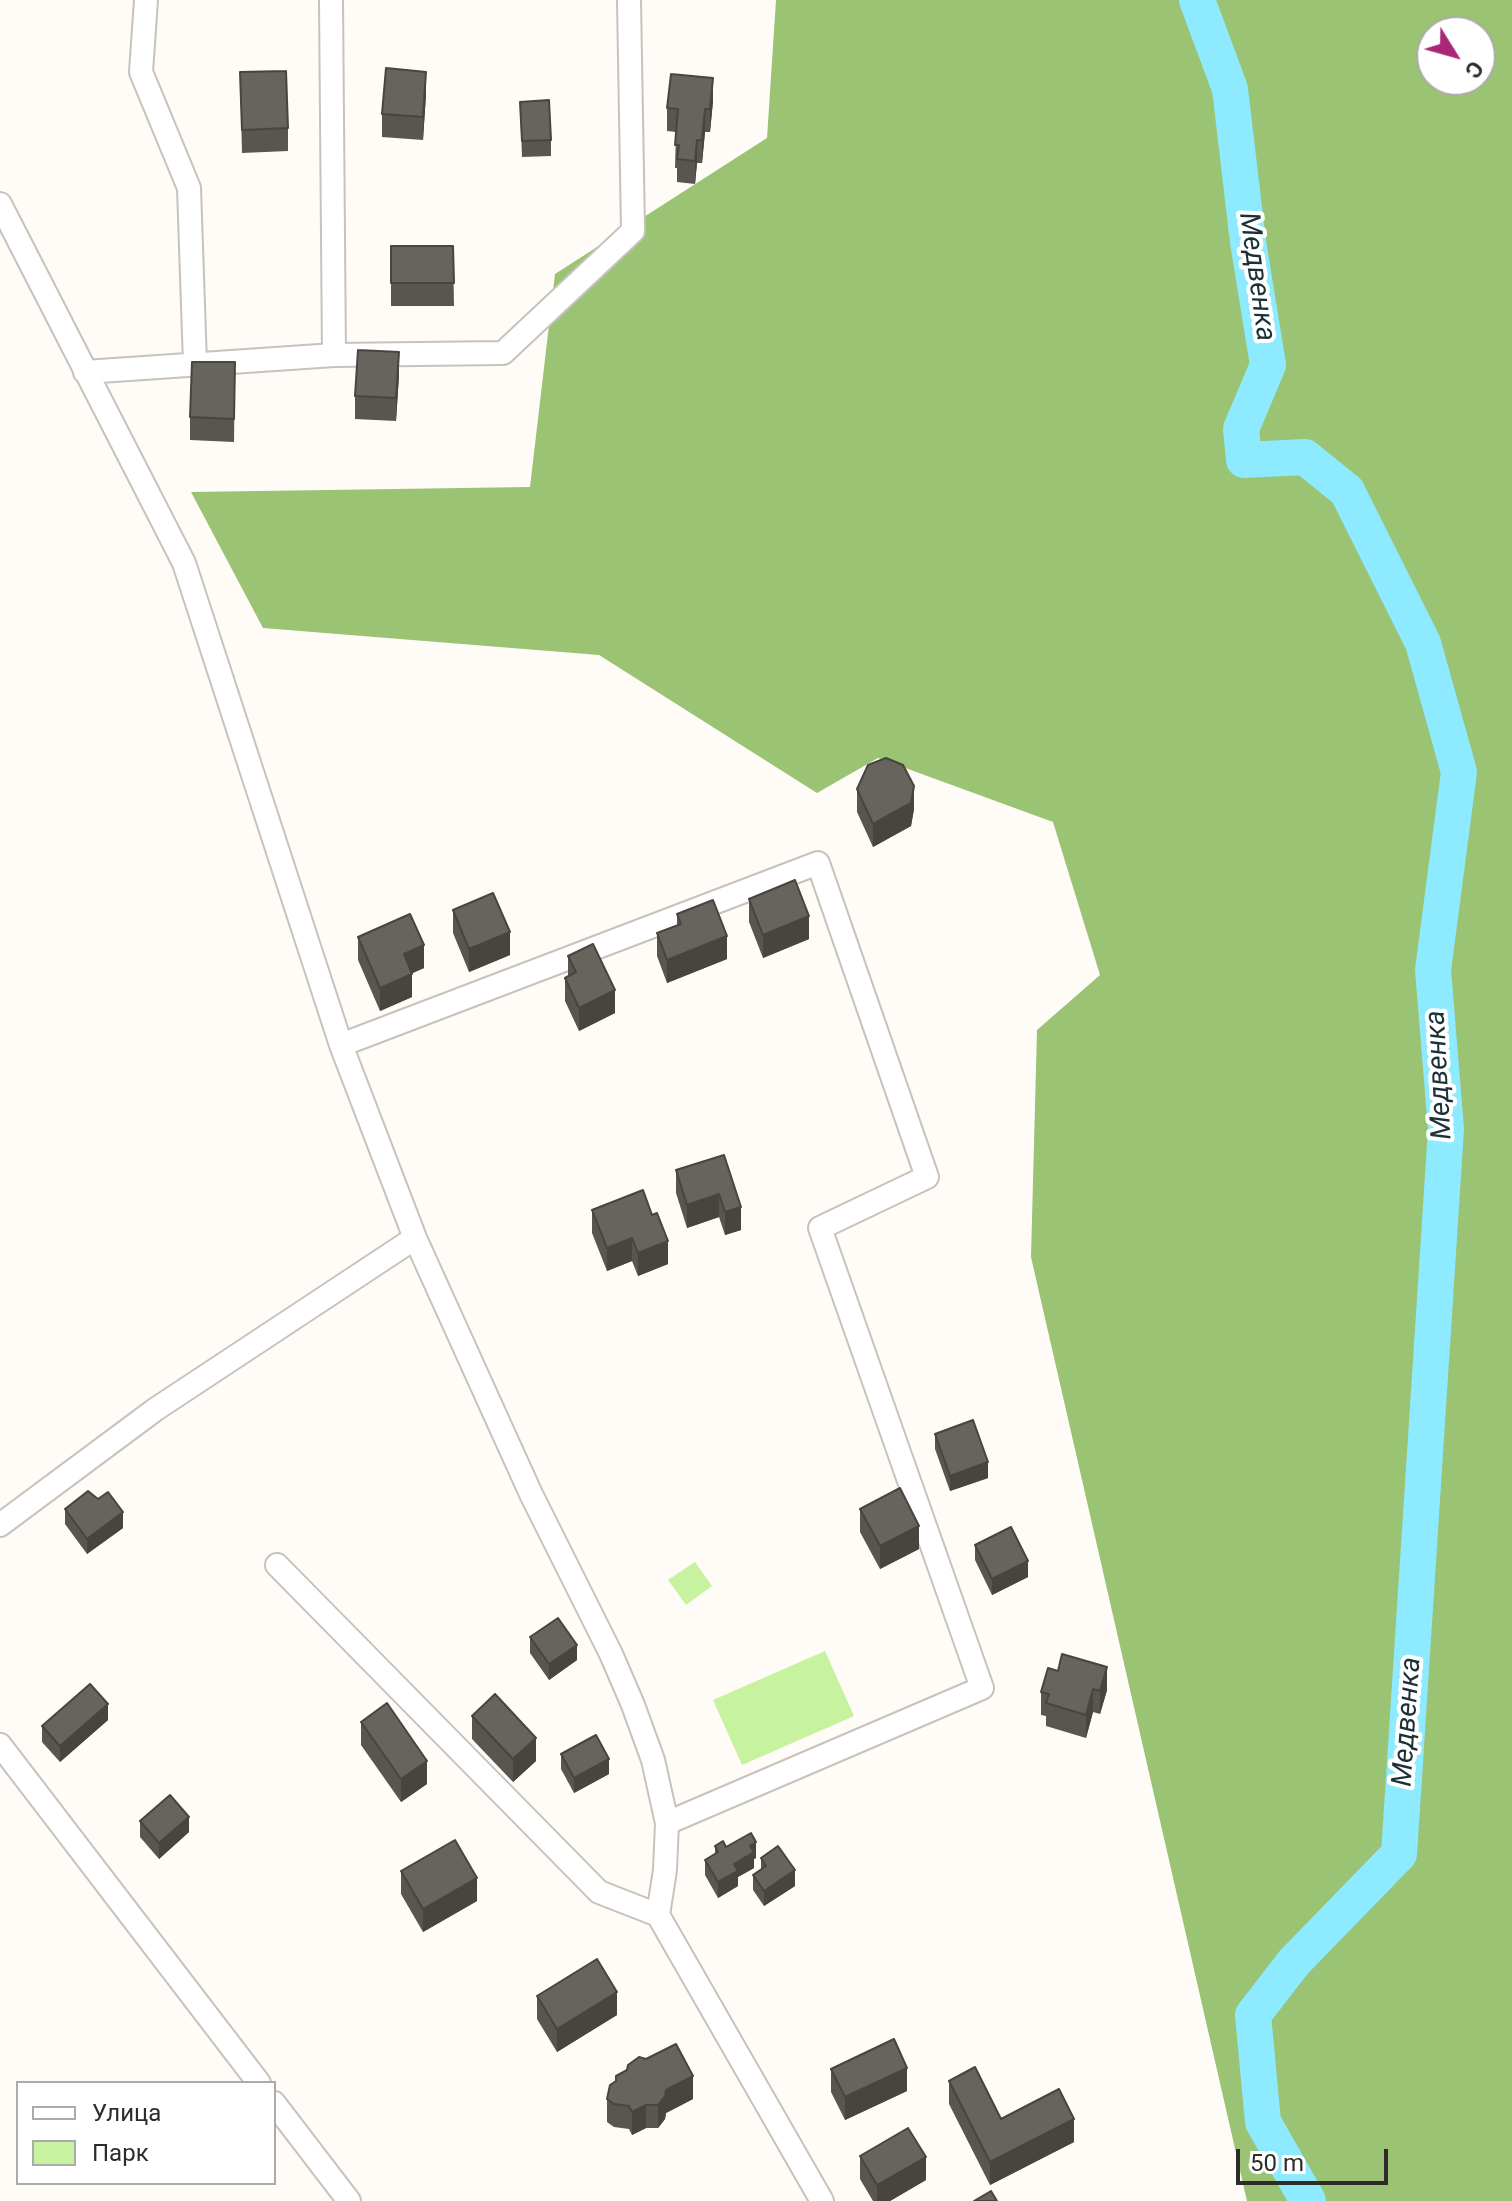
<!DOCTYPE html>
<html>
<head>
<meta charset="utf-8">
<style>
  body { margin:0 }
  #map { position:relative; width:1512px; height:2201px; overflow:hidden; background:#fffbf6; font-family:Roboto,sans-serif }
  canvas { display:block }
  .legend { position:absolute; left:16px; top:2081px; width:260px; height:104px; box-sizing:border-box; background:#fff; border:2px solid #ababa9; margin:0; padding:10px 14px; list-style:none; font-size:24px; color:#2e2c29 }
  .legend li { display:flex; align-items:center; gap:16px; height:40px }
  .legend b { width:40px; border:2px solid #ababa9 }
  .north { position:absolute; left:1416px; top:16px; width:80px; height:80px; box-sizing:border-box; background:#fff; border:2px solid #ababa9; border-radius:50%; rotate:127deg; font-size:22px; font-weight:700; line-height:32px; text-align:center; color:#2e2c29 }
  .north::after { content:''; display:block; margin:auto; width:28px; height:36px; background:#a92875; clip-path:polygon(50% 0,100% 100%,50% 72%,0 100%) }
  .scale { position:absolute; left:1236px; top:2149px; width:152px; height:36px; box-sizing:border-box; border:4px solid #2e2c29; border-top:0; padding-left:10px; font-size:24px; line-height:28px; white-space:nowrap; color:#2e2c29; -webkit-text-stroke:6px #fff; paint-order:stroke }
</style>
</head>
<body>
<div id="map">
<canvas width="1512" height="2201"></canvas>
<ul class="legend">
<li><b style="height:10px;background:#fff"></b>Улица</li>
<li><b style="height:22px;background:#c7f2a0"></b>Парк</li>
</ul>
<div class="north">С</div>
<div class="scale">50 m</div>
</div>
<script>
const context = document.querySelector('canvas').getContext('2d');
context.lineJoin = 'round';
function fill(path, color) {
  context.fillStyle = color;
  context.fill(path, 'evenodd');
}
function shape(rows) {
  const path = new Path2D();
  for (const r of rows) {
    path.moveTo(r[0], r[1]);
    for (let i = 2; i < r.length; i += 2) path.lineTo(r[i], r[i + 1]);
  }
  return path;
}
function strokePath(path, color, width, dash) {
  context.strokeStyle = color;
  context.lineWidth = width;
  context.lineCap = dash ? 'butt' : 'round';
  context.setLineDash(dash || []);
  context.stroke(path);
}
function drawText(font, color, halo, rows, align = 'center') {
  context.font = font + ' Roboto,sans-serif';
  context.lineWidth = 8;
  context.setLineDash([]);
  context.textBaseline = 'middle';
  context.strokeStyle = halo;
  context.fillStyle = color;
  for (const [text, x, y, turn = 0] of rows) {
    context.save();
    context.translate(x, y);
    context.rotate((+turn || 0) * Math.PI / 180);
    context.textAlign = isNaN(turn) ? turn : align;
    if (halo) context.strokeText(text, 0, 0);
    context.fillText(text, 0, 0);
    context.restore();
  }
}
fill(shape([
  [695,1562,712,1586,686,1605,668,1580],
  [825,1651,854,1716,742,1765,713,1700]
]), '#c7f2a0');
fill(shape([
  [776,0,1512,0,1512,2201,1247,2201,1031,1257,1037,1030,1100,975,1053,822,878,758,817,793,599,655,263,628,191,492,530,487,555,274,767,138],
  [1432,32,1480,32,1480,80,1432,80]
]), '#9ac373');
strokePath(shape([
  [1197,0,1230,89,1248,242,1268,365,1241,429,1244,460,1305,457,1347,491,1423,643,1459,772,1433,970,1446,1129,1399,1854,1294,1962,1253,2015,1263,2122,1308,2201]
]), '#8deaff', 36);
const minor = shape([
  [146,0,141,72,189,188,195,364],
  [0,204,184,563,341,1045,415,1238,531,1494,611,1654,633,1705,653,1760,667,1823,665,1870,658,1915,822,2201],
  [334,355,503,353,633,231,629,0],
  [85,372,334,355,331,0],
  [341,1045,818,863,927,1177,820,1228,982,1688,667,1823],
  [0,1525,156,1409,415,1238],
  [277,1565,599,1892,658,1915],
  [0,1745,259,2083],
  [274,2103,349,2201]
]);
strokePath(minor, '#c8c2bc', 26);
strokePath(minor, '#fff', 22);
fill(shape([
  [240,72,288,128,288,151,242,153],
  [426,94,423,140,382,137,382,114],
  [713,101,710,132,705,132,702,163,697,163,695,184,677,182,677,168,675,168,676,132,667,131,667,108],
  [520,102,551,140,551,156,522,157],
  [391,246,453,246,454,306,391,306],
  [235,362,234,442,190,440,190,417],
  [399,375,396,421,355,419,355,396],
  [857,789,914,809,911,826,873,847,857,812],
  [749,899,809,939,763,958,749,922],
  [453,910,510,955,469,972,453,933],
  [677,914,727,959,667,983,657,956,657,933,677,926],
  [358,937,424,968,412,973,412,997,380,1011,358,960],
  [568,956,615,1013,579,1031,565,1001,565,978,568,976],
  [724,1155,741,1230,725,1235,719,1217,687,1228,676,1193,676,1170],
  [592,1210,668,1264,638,1276,632,1261,607,1271,592,1233],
  [935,1434,988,1478,950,1491,935,1449],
  [98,1499,123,1528,87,1554,65,1524,65,1509],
  [860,1509,919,1549,880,1569,860,1532],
  [975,1545,1028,1577,992,1595,975,1560],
  [530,1637,577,1660,549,1680,530,1653],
  [1058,1671,1107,1690,1100,1714,1093,1712,1086,1738,1046,1726,1046,1716,1041,1715,1041,1692],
  [472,1716,536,1761,513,1782,472,1739],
  [108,1720,60,1762,42,1742,42,1726],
  [361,1722,427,1784,401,1802,361,1745],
  [561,1754,609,1774,574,1793,561,1769],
  [140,1821,189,1832,159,1859,140,1837],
  [715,1846,726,1847,756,1858,754,1859,754,1868,738,1877,738,1886,718,1898,705,1875,705,1860,715,1854],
  [761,1858,795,1886,764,1906,753,1890,753,1875,761,1870],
  [401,1871,477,1901,423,1932,401,1894],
  [537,1996,617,2015,557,2052,537,2019],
  [831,2069,907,2091,845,2120,831,2092],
  [949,2081,1001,2119,1074,2142,990,2185,949,2104],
  [607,2099,693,2099,666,2113,665,2119,658,2128,646,2128,632,2135,629,2129,614,2127,607,2122],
  [860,2156,926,2180,890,2201,873,2201,860,2179]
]), '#595550');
fill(shape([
  [426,72,426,94,423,140,423,117],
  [713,78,713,101,710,132,710,109],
  [705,109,705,132,702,163,702,140],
  [697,140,697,163,695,184,695,161],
  [399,352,399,375,396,421,396,398],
  [914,786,914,809,911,826,873,847,873,824],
  [809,916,809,939,763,958,763,935],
  [510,932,510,955,469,972,469,949],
  [727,936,727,959,667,983,667,960],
  [424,945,424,968,404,977,404,954],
  [412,974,412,997,380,1011,380,988],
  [615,990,615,1013,579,1031,579,1008],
  [719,1194,719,1217,687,1228,687,1205],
  [741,1207,741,1230,725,1235,725,1212],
  [632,1238,632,1261,607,1271,607,1248],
  [668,1241,668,1264,638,1276,638,1253],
  [988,1462,988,1478,950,1491,950,1476],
  [123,1512,123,1528,87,1554,87,1539],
  [919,1526,919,1549,880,1569,880,1546],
  [1028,1561,1028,1577,992,1595,992,1579],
  [577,1645,577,1660,549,1680,549,1664],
  [1107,1667,1107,1690,1100,1714,1100,1691],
  [1093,1689,1093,1712,1086,1738,1086,1715],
  [108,1704,108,1720,60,1762,60,1746],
  [536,1738,536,1761,513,1782,513,1759],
  [609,1759,609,1774,574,1793,574,1778],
  [427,1761,427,1784,401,1802,401,1779],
  [189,1817,189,1832,159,1859,159,1843],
  [756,1842,756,1858,754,1859,754,1868,738,1877,738,1886,718,1898,718,1882,750,1846],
  [795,1870,795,1886,764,1906,764,1891],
  [477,1878,477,1901,423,1932,423,1909],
  [617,1992,617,2015,557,2052,557,2029],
  [907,2068,907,2091,845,2120,845,2097],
  [693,2076,693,2099,666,2113,665,2119,658,2128,658,2105,666,2090],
  [646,2105,646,2128,632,2135,632,2112],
  [1074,2119,1074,2142,990,2185,990,2162],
  [926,2157,926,2180,890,2201,877,2201,877,2185]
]), '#484541');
const building = shape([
  [386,68,426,72,423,117,382,114,386,68],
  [286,71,288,128,242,130,240,72,286,71],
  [671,74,713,78,710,109,705,109,702,140,697,140,695,161,677,159,679,145,675,145,678,109,667,108,671,74],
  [549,100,551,140,522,141,520,102,549,100],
  [391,246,453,246,454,283,391,283,391,246],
  [358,350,399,352,396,398,355,396,358,350],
  [192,362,235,362,234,419,190,417,192,362],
  [886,758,903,765,914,786,911,803,873,824,857,789,868,765,886,758],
  [795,880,809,916,763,935,749,899,795,880],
  [493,893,510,932,469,949,453,910,493,893],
  [713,900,727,936,667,960,657,933,681,924,677,914,713,900],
  [410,914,424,945,404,954,412,974,380,988,358,937,410,914],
  [593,944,615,990,579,1008,565,978,576,972,568,956,593,944],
  [724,1155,741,1207,725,1212,719,1194,687,1205,676,1170,724,1155],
  [643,1190,652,1215,657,1213,668,1241,638,1253,632,1238,607,1248,592,1210,643,1190],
  [973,1420,988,1462,950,1476,935,1434,973,1420],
  [900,1488,919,1526,880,1546,860,1509,900,1488],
  [88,1491,98,1499,108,1492,123,1512,87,1539,65,1509,88,1491],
  [1011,1527,1028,1561,992,1579,975,1545,1011,1527],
  [558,1618,577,1645,549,1664,530,1637,558,1618],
  [1062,1654,1107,1667,1100,1691,1093,1689,1086,1715,1046,1703,1049,1694,1041,1692,1048,1668,1058,1671,1062,1654],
  [90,1684,108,1704,60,1746,42,1726,90,1684],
  [495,1694,536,1738,513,1759,472,1716,495,1694],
  [387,1703,427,1761,401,1779,361,1722,387,1703],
  [596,1735,609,1759,574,1778,561,1754,596,1735],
  [170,1795,189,1817,159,1843,140,1821,170,1795],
  [751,1833,756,1842,750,1846,754,1852,734,1864,738,1871,718,1882,705,1860,718,1852,715,1846,723,1841,726,1847,751,1833],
  [455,1840,477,1878,423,1909,401,1871,455,1840],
  [778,1846,795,1870,764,1891,753,1875,766,1866,761,1858,778,1846],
  [597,1959,617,1992,557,2029,537,1996,597,1959],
  [894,2039,907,2068,845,2097,831,2069,894,2039],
  [676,2044,693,2076,666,2090,665,2096,658,2105,646,2105,632,2112,629,2106,614,2104,607,2099,610,2085,616,2081,616,2076,627,2070,628,2065,639,2057,646,2059,676,2044],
  [975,2067,1001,2119,1059,2089,1074,2119,990,2162,949,2081,975,2067],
  [908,2128,926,2157,877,2185,860,2156,908,2128],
  [991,2191,997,2201,974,2201,991,2191]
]);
fill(building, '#67635d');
strokePath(building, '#484541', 2);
drawText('italic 28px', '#1b3136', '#fff', [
  ["Медвенка",1256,277,82],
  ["Медвенка",1440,1075,-93],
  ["Медвенка",1408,1722,-86]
]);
</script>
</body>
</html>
